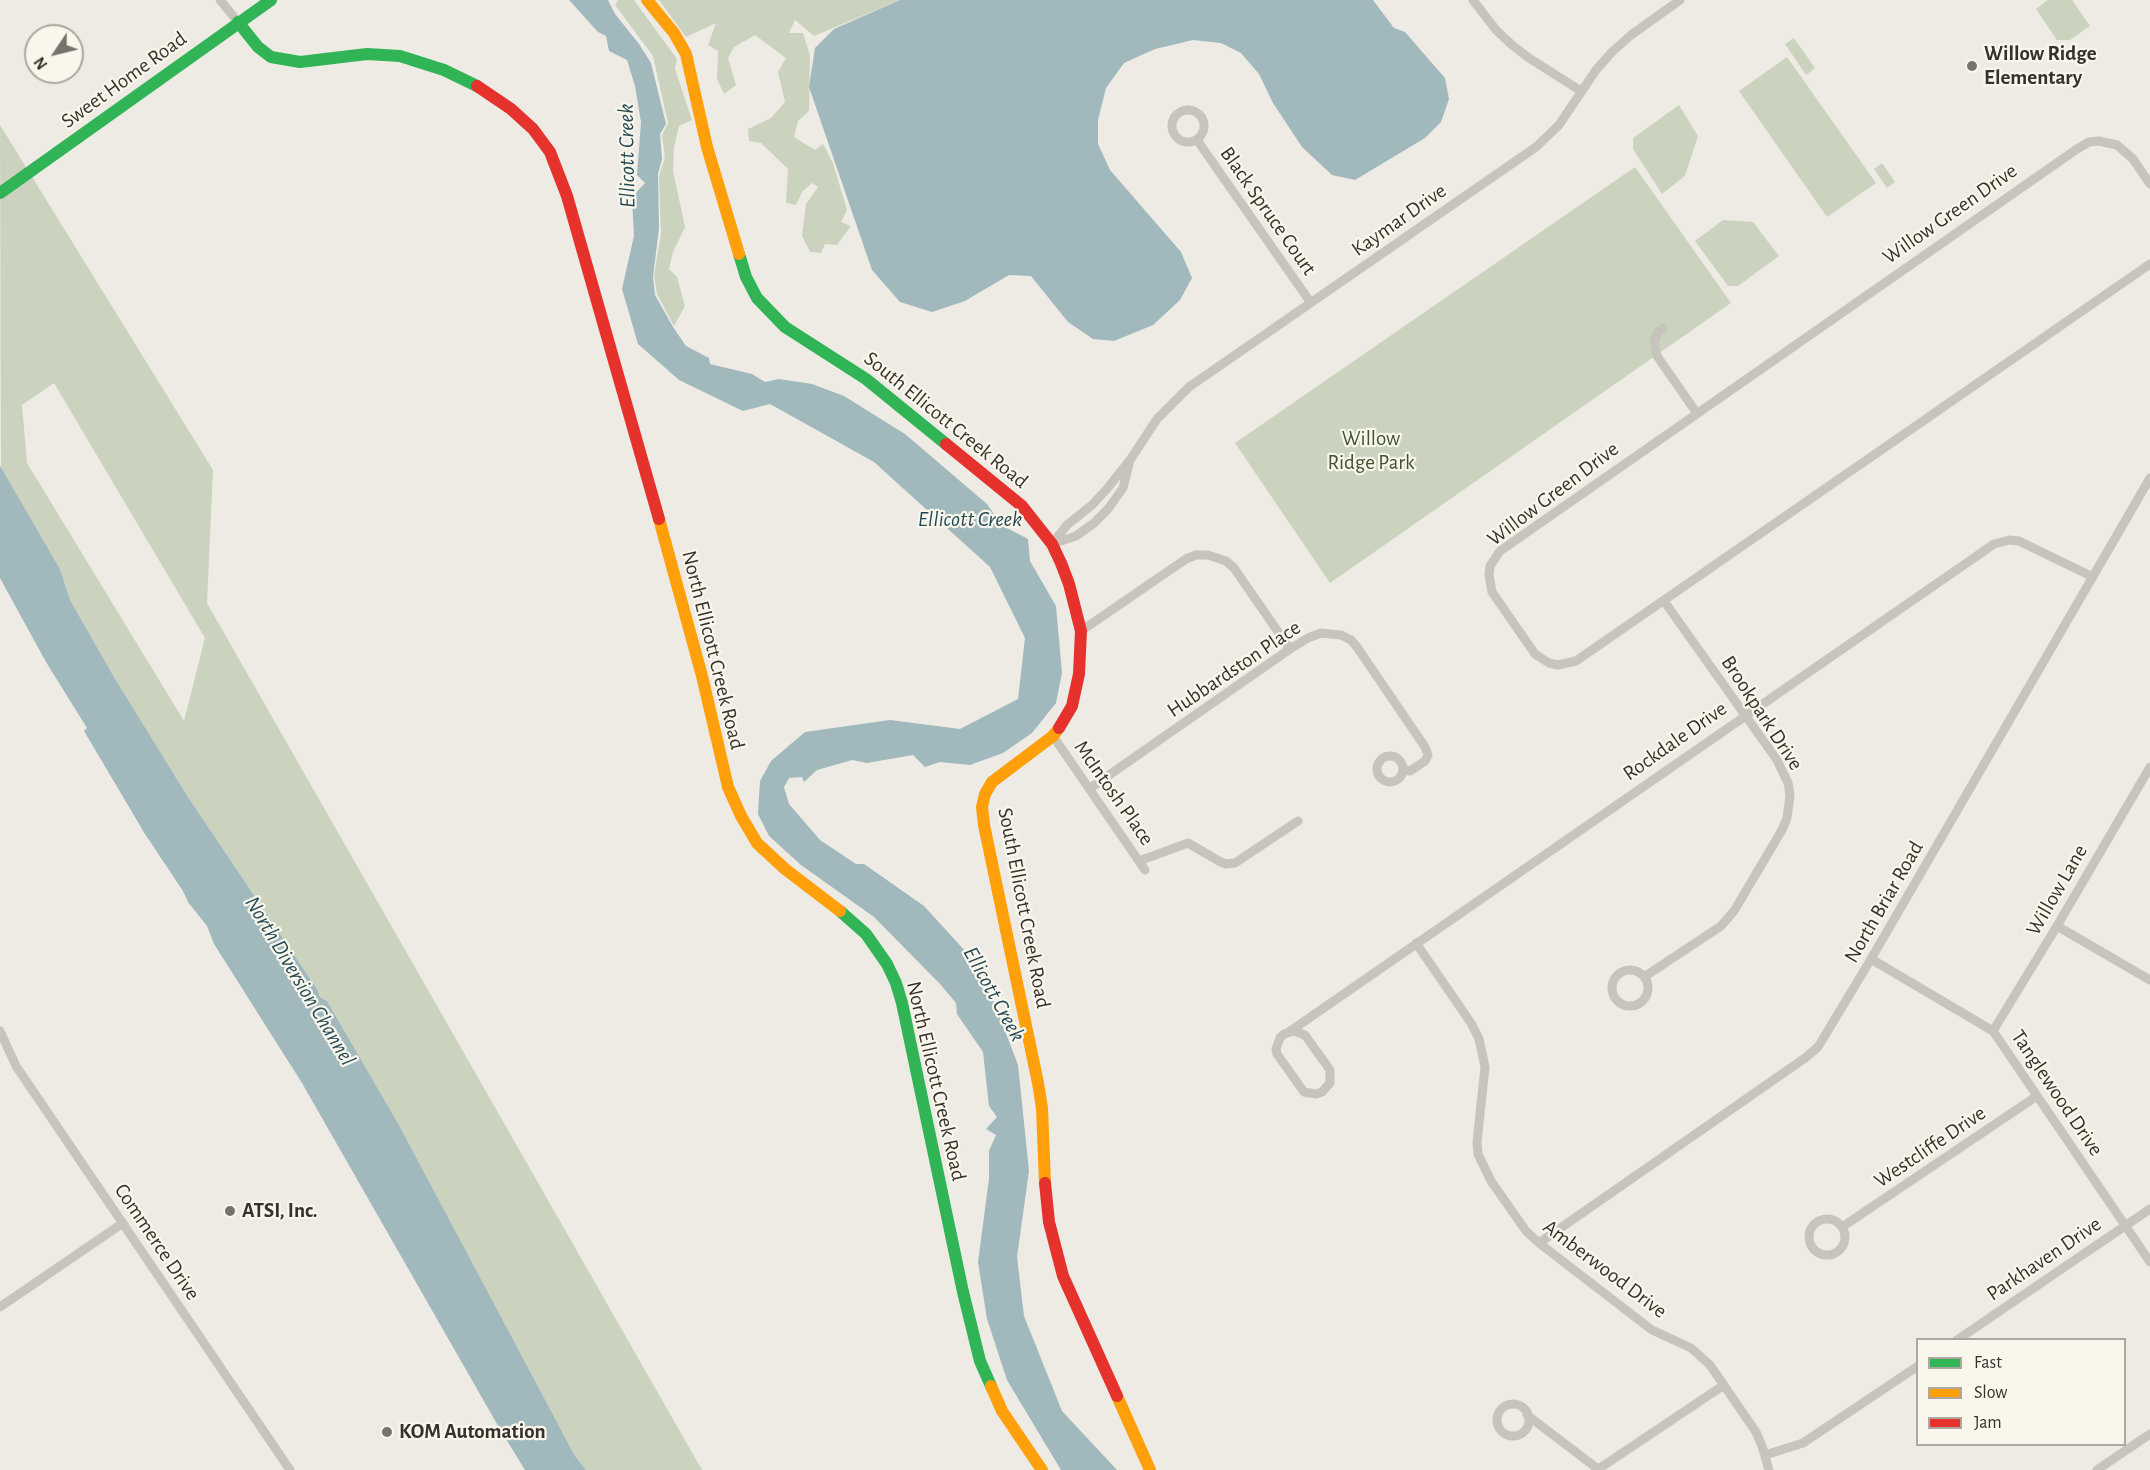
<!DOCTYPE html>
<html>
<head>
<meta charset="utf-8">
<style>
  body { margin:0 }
  #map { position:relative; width:2150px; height:1470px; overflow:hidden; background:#edebe4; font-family:"Alegreya Sans",sans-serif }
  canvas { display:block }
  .legend { position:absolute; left:1916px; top:1338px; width:210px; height:108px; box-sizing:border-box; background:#f9f6ec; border:2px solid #aca79f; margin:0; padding:8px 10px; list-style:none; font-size:18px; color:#38312b }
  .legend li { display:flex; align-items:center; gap:12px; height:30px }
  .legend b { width:30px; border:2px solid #aca79f }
  .north { position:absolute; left:24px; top:24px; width:60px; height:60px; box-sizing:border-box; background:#f9f6ec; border:2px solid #aca79f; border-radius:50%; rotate:235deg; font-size:16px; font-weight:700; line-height:24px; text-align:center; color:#38312b }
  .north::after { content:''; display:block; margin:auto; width:21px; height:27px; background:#77726c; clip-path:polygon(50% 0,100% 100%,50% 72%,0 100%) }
</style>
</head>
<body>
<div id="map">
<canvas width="2150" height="1470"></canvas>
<ul class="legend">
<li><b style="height:8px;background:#30b455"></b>Fast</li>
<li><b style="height:8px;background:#ff9f0a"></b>Slow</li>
<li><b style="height:8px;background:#e5322d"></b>Jam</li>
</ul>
<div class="north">N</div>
</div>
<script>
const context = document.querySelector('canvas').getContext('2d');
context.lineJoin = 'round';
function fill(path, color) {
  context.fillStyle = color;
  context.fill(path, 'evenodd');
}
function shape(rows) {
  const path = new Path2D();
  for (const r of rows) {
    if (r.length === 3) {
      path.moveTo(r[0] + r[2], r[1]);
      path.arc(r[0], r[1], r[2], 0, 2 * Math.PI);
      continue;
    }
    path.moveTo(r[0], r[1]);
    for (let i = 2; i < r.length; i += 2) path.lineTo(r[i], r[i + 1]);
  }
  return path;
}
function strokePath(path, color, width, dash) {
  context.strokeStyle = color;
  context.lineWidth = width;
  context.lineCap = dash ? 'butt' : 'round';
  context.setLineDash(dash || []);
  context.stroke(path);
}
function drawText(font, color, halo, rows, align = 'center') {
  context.font = font + ' "Alegreya Sans",sans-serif';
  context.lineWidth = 4.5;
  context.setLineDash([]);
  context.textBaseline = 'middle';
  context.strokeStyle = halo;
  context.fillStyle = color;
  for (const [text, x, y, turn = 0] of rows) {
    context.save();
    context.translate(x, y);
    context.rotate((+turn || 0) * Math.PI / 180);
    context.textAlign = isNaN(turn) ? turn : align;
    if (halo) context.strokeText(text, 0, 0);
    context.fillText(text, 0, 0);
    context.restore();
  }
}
fill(shape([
  [618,0,634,0,677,59,675,69,692,120,679,126,674,147,673,171,685,227,673,252,669,269,677,277,685,306,674,326,657,294,654,276,661,234,659,176,665,158,662,135,668,123,653,56,615,5],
  [659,0,900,0,814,36,795,20,789,33,803,33,810,56,809,111,798,121,794,137,815,150,823,144,833,163,847,210,841,222,851,226,837,245,825,244,821,253,810,252,802,236,806,204,818,187,812,183,802,192,796,205,786,203,788,169,761,143,749,141,748,129,771,118,785,102,778,72,786,58,755,35,734,47,728,58,736,85,724,94,717,79,718,51,708,45,716,23,686,37],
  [2048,0,2072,0,2090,26,2070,40,2057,40,2036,9],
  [1794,38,1815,68,1806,75,1785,44],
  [1787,57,1876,183,1827,217,1739,91],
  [1679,105,1698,136,1685,176,1662,194,1633,149,1633,138],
  [0,125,213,470,207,603,702,1470,586,1470,575,1456,399,1125,327,1001,320,997,317,989,188,797,114,677,70,600,60,569,1,469],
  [54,383,205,638,184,721,27,463,22,405],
  [1882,163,1895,182,1887,188,1874,169],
  [1635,167,1731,303,1330,583,1235,443],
  [1723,220,1753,222,1779,256,1738,286,1728,286,1695,241]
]), '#cbd3bf');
fill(shape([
  [569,0,608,0,615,14,639,44,651,63,666,124,660,134,662,159,658,174,659,228,653,277,655,295,673,327,686,346,709,358,710,364,752,374,765,382,779,379,812,384,844,396,905,434,987,504,1001,525,1028,539,1030,561,1056,606,1062,673,1056,703,1032,733,1003,753,970,765,940,762,925,767,913,755,867,763,852,760,817,770,804,782,802,777,789,778,784,787,789,804,820,840,856,864,864,864,924,906,967,953,992,996,1018,1065,1029,1171,1017,1257,1024,1316,1062,1411,1117,1470,1061,1470,1007,1380,987,1319,978,1262,989,1179,989,1151,996,1135,986,1129,997,1117,989,1106,983,1052,957,1014,956,1003,941,985,874,917,801,865,769,836,758,814,760,781,771,761,805,732,890,720,960,729,1018,699,1025,638,990,567,874,462,770,404,743,411,679,380,638,344,622,289,634,236,632,197,645,183,637,175,641,122,635,86,627,60,609,51,606,36,598,32],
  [900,0,1373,0,1394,28,1405,32,1445,78,1449,99,1441,122,1425,138,1355,180,1332,175,1302,147,1273,103,1259,74,1241,53,1221,43,1193,40,1155,49,1124,63,1106,88,1098,120,1098,144,1110,170,1181,252,1192,278,1180,300,1153,325,1114,341,1093,339,1068,322,1031,276,1009,275,965,301,932,312,900,302,872,270,809,87,815,48,834,29],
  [0,466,60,569,70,600,114,677,188,797,317,989,320,997,327,1001,399,1125,575,1456,586,1470,525,1470,501,1431,302,1083,214,944,207,926,188,902,183,891,145,834,84,731,87,728,46,662,0,578]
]), '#a1b8bd');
strokePath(shape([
  [220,0,238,22],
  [1473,0,1496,30,1512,45,1529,58,1581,91],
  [1188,126,16],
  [1197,140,1311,303],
  [2150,184,2133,159,2117,145,2099,141,2089,142,2077,149,1500,551,1490,566,1489,575,1492,592,1535,654,1549,663,1558,665,1576,661,2150,264],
  [1663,328,1657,333,1654,343,1657,356,1696,412],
  [1130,460,1123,488,1108,509,1094,523,1076,536,1052,544,1067,525,1092,505,1106,490,1130,460,1157,419,1189,387,1536,147,1559,125,1596,70,1612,52,1631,35,1680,0],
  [1081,631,1186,559,1196,555,1208,555,1226,561,1234,568,1290,649],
  [1053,736,1145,870],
  [1390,769,13],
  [1089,789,1290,649,1308,638,1321,633,1341,635,1351,640,1357,647,1425,747,1428,755,1425,761,1410,771,1403,770],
  [1139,861,1188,843,1219,861,1226,864,1235,863,1298,821],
  [2057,926,2150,980],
  [1416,943,1471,1023,1479,1039,1485,1067,1477,1142,1478,1154,1491,1181,1526,1231,1539,1243,1652,1330,1691,1348,1710,1365,1756,1432,1762,1446,1769,1470],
  [1871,959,1993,1031,2150,1262],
  [1630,988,18],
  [1644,977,1721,926,1734,911,1782,830,1787,818,1790,795,1788,783,1777,760,1664,601],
  [0,1031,16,1066,290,1470],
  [1294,1031,1305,1035,1330,1070,1330,1083,1322,1092,1316,1094,1304,1092,1277,1054,1276,1049,1280,1038,1284,1034,1294,1031],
  [1993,1031,2057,926,2150,767],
  [1289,1032,1994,544,2010,540,2019,541,2093,577],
  [1827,1237,18],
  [1842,1227,2037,1096],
  [1539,1243,1805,1058,1818,1047,1871,959,2150,478],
  [0,1307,123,1223],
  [1957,1340,2150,1209],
  [1513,1420,16],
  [1527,1415,1598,1469],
  [1765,1455,1803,1443,1918,1366],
  [1597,1470,1724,1385],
  [2097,1470,2150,1434]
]), '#c7c3bd', 9);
strokePath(shape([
  [238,22,258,47,271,57,300,62,367,54,400,56,444,70,477,86],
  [0,193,271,0],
  [739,254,746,277,757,298,785,327,866,379,946,444],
  [840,911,866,934,887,964,896,983,902,1003,963,1292,980,1361,991,1386]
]), '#30b455', 12);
strokePath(shape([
  [647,0,674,33,686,54,707,147,739,254],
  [659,519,702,676,728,787,741,816,757,843,785,869,840,911],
  [1045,1183,1042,1108,1038,1083,984,825,982,807,985,794,992,782,1053,736,1059,728],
  [991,1386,1002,1411,1042,1470],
  [1117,1396,1150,1470]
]), '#ff9f0a', 12);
strokePath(shape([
  [477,86,511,109,533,129,550,152,567,196,659,519],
  [946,444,1022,506,1052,544,1061,563,1069,584,1081,631,1079,674,1072,706,1059,728],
  [1045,1183,1049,1222,1063,1276,1117,1396]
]), '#e5322d', 12);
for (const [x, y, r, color] of [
  [1972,66,6,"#77726c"],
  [230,1211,6,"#77726c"],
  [387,1432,6,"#77726c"]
]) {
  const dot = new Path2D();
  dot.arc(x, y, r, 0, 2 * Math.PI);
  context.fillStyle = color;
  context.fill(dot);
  strokePath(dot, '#f9f6ec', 2);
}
drawText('bold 21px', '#38312b', '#f9f6ec', [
  ["Willow Ridge",1984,54],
  ["Elementary",1984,78],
  ["ATSI, Inc.",242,1211],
  ["KOM Automation",399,1432]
], 'left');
drawText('21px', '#38312b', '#f9f6ec', [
  ["Sweet Home Road",124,80,-36],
  ["Black Spruce Court",1268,211,55],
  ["Willow Green Drive",1950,214,-35],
  ["Kaymar Drive",1399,220,-35],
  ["South Ellicott Creek Road",946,420,39],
  ["Willow Green Drive",1553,494,-37],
  ["North Ellicott Creek Road",713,650,76],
  ["Hubbardston Place",1234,669,-34],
  ["Brookpark Drive",1762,713,57],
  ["Rockdale Drive",1675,741,-35],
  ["McIntosh Place",1114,793,55],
  ["Willow Lane",2057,890,-60],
  ["North Briar Road",1884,902,-60],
  ["South Ellicott Creek Road",1024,908,79],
  ["North Ellicott Creek Road",936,1081,77],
  ["Tanglewood Drive",2057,1093,56],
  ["Westcliffe Drive",1930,1147,-34],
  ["Commerce Drive",157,1242,56],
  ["Parkhaven Drive",2044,1259,-34],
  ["Amberwood Drive",1605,1269,37]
]);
drawText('21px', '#405430', '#f9f6ec', [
  ["Willow",1371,439],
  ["Ridge Park",1371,463]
]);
drawText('italic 22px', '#234956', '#f9f6ec', [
  ["Ellicott Creek",627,156,-91],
  ["Ellicott Creek",970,519],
  ["North Diversion Channel",300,981,59],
  ["Ellicott Creek",994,994,61]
]);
</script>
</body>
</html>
